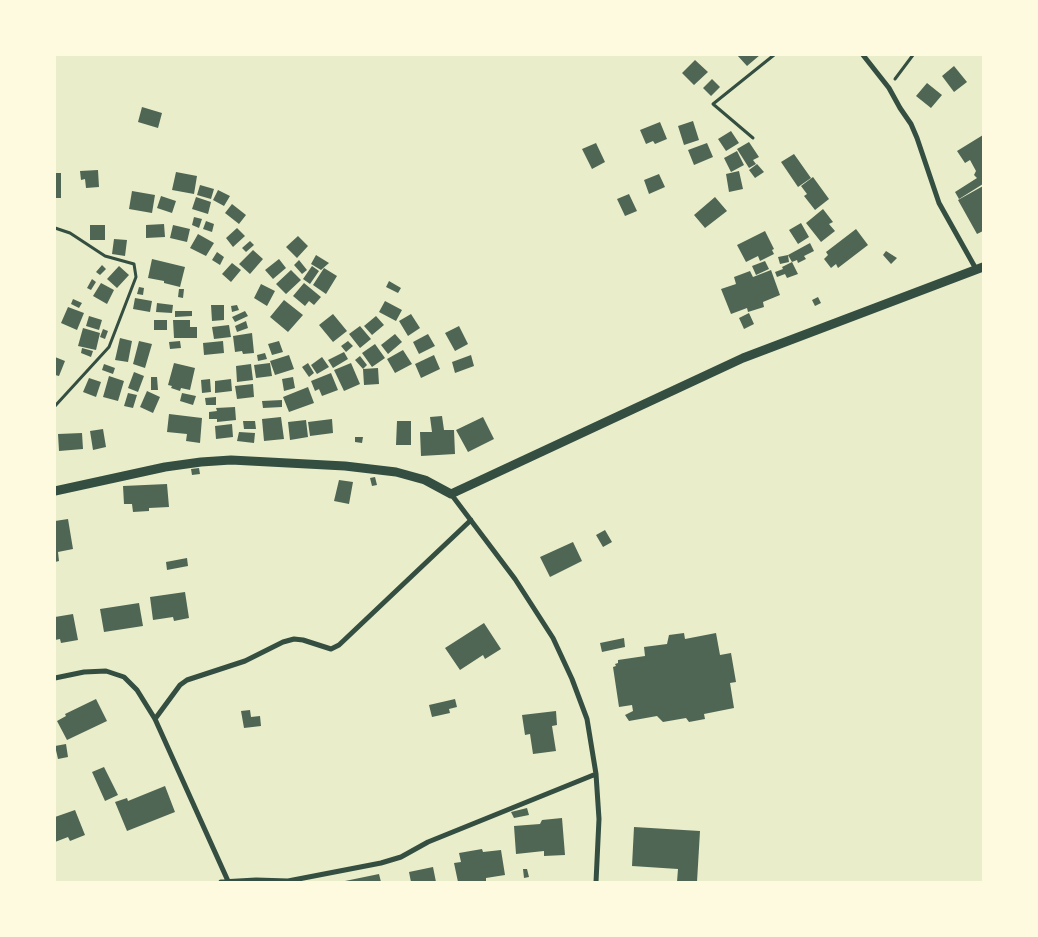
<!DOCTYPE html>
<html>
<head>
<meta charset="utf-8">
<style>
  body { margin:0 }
  #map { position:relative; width:1038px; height:937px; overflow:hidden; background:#e9edc9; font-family:Mulish,sans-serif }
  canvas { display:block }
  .frame { position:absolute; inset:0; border:56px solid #fefae0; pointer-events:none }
</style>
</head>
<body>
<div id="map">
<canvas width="1038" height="937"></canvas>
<div class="frame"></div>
</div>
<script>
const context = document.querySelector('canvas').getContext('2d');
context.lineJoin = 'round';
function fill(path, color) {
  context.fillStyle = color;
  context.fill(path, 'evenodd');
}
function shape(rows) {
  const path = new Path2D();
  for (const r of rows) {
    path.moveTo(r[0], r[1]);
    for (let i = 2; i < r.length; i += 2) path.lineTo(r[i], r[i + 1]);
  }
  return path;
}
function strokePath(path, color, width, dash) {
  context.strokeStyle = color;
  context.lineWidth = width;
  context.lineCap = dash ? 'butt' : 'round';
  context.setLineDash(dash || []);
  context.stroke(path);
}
fill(shape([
  [737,55,760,55,747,66],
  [695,60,708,72,694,85,682,73],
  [954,66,967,82,954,92,942,76],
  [712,79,720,87,711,96,703,88],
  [927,83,942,95,931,108,916,96],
  [142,107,162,113,158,128,138,122],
  [693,121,699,140,684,145,678,126],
  [660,122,667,139,655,144,653,141,646,144,640,130],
  [731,131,739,143,726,151,718,139],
  [983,135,983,184,959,199,955,192,977,178,974,175,976,171,970,160,965,163,957,151],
  [749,142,759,157,753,160,756,164,749,168,737,149],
  [596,143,605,162,592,169,582,149],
  [707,143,713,157,694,165,688,150],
  [737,151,744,165,731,172,724,158],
  [794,154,811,178,798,187,781,162],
  [757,164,764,172,755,178,749,170],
  [98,170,99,187,86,188,85,179,81,180,80,171],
  [739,171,743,189,729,192,726,174],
  [176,172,197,176,194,194,172,190],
  [55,173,61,173,61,198,55,198],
  [659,174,665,187,649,194,644,180],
  [813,177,829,199,815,210,804,196,807,194,801,186],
  [200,185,214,189,211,199,197,195],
  [983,186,983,231,977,234,958,200],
  [218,190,230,196,224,206,213,200],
  [132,191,155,195,152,213,129,209],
  [629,194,637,211,625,216,617,199],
  [161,196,176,201,172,213,157,208],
  [196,197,211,202,208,214,192,209],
  [715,197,727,211,705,228,694,215],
  [232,204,246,215,239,224,225,213],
  [823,209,833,222,829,224,835,231,821,242,806,223],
  [194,217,202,219,199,228,192,225],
  [206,221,214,224,212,232,203,229],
  [801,223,809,237,798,244,789,230],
  [164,224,165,237,146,238,146,225],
  [90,225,105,225,105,240,90,240],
  [173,225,190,229,187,242,170,238],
  [237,228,245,236,233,247,226,238],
  [856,229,868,245,838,268,836,264,831,268,824,259,828,255,826,252],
  [765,231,774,249,772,250,774,254,760,261,758,256,746,262,737,245],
  [198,234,214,243,206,256,190,248],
  [298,236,308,246,297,258,286,247],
  [114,239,127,240,125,256,112,254],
  [250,241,254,245,246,252,242,248],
  [810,243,814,251,804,256,806,259,798,263,797,260,792,262,788,255],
  [253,250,263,259,250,274,239,264],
  [886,251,897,258,891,264,883,255],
  [217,252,224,257,220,265,212,260],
  [316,255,329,263,321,270,311,264],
  [788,255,789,262,780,264,778,257],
  [152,259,185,267,180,287,164,283,164,281,148,278],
  [279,259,286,268,273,279,265,270],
  [299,260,307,270,302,274,294,265],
  [765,261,769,269,756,275,752,266],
  [792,262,798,274,787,278,785,274,777,277,775,272,783,269,782,267],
  [232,263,241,270,231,282,222,274],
  [102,265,106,269,100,275,96,272],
  [119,266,129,275,117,288,107,279],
  [312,266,319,271,310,284,303,279],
  [324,268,337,276,326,294,313,285],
  [291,270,301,280,286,294,276,284],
  [771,270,780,295,763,302,764,307,748,312,747,308,731,314,721,289,736,284,734,277,750,271,753,277],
  [92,279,96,282,91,290,87,288],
  [389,281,401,288,398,293,386,287],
  [101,283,114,290,107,304,93,296],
  [304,283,321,297,314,305,309,301,305,306,293,296],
  [261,284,275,291,267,306,254,298],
  [139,287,144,288,143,295,137,294],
  [179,289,184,289,183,298,178,297],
  [818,297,821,303,815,306,812,300],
  [135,298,152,301,150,312,133,309],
  [73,299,82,303,79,308,71,304],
  [284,300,303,315,288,332,270,317],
  [385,301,402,310,396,321,379,312],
  [157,303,173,305,172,313,156,312],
  [211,305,224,305,224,320,212,321],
  [237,305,239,310,232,312,231,306],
  [68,307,84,313,77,330,61,323],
  [175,311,192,311,192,316,175,317],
  [245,311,248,316,235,322,232,317],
  [749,313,754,324,744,329,739,318],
  [333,314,347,331,333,342,319,325],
  [411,314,420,328,408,336,399,321],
  [89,316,102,320,99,330,86,326],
  [376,316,384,325,372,335,364,326],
  [154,320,167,320,167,330,154,330],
  [173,320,190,320,190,327,197,327,197,338,174,338],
  [246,321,248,328,237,332,235,326],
  [229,325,231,337,214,339,212,327],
  [360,326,371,339,360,348,349,334],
  [459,326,468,344,455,351,445,333],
  [83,328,100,333,96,350,78,346],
  [103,329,108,331,105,339,100,337],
  [252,333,254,353,243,354,242,351,235,352,233,336],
  [395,334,402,342,388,354,381,345],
  [428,334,435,346,419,354,413,342],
  [120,338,132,341,128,362,115,360],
  [139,341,152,344,145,368,133,364],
  [180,341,181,348,170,349,169,342],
  [223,341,224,353,204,355,203,343],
  [279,341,283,352,272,355,268,344],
  [348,341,353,346,346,352,341,346],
  [375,344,385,358,372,367,362,353],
  [82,348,93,351,91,357,81,353],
  [403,350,412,364,395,373,387,359],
  [344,352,348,359,333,368,328,360],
  [265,353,267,359,258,361,257,355],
  [289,355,294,369,275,375,270,361],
  [434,355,440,369,421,378,415,364],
  [471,355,474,366,455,373,452,362],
  [360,356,367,365,363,369,355,360],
  [55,357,65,361,59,376,55,375],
  [322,357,329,367,317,374,311,365],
  [174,363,195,368,190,390,181,388,180,391,171,388,172,386,168,385],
  [270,363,272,376,256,378,254,365],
  [308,363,314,373,309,377,302,367],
  [351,363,360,384,344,391,334,370],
  [104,364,115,368,113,374,102,370],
  [251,364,253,380,237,382,236,366],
  [378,368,379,384,364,385,363,369],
  [134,372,144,376,138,392,128,388],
  [331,373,338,390,322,396,319,389,315,391,311,381],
  [109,376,124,381,118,401,103,397],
  [151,377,157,377,158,390,151,390],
  [293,377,295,388,284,391,282,379],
  [89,378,101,382,96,397,83,392],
  [210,379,211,392,202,393,201,380],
  [231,379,232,391,215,393,215,381],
  [253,384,254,397,237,399,235,386],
  [308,387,314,403,289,412,283,397],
  [147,391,160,397,153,413,140,407],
  [128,393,137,395,133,408,124,406],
  [182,393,196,396,193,405,180,401],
  [216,397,216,405,206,405,205,398],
  [282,400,282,407,263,408,262,401],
  [235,407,236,420,217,422,217,419,209,419,209,412,217,411,216,408],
  [169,414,202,418,200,443,186,441,187,434,167,432],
  [442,416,444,430,454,430,455,454,421,456,420,432,432,432,430,417],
  [281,417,284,439,264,441,262,419],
  [483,417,494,439,468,452,456,430],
  [332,419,333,433,310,436,308,422],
  [306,420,308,437,290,440,288,422],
  [243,421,255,421,256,429,244,429],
  [397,421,411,421,411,445,396,445],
  [232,424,233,437,216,439,215,426],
  [103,429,106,447,93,450,90,431],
  [239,432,255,433,254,443,237,441],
  [82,433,83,449,59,451,58,434],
  [355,437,363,437,362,443,355,442],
  [199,468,200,474,192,475,191,469],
  [375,477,377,485,372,486,370,478],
  [339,480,353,482,349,504,334,501],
  [167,484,169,507,149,508,149,511,133,512,132,504,124,504,123,486],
  [68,519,73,549,58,552,59,561,55,562,55,521],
  [605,530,612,542,603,547,596,535],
  [573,542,582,561,550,577,540,557],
  [187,558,188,566,167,570,166,562],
  [185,592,189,618,174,621,173,617,153,620,150,597],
  [139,603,143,626,104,632,100,609],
  [73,614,78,640,61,643,60,639,55,640,55,617],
  [484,623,501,649,485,659,483,655,460,670,445,648],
  [684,633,685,639,716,633,720,655,731,653,736,682,730,683,734,708,704,714,705,719,689,722,686,718,663,722,657,716,629,721,625,715,633,711,632,705,619,707,613,667,616,666,615,664,618,663,618,660,645,656,644,647,667,644,669,635],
  [624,638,625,647,602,652,600,643],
  [96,699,107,721,67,740,57,721,66,716,65,714],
  [455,699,457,707,449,709,450,713,432,717,429,705],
  [250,710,251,717,260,716,261,726,244,728,241,711],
  [556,711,557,725,552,726,556,751,533,754,530,734,525,735,522,715],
  [66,744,68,757,58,759,55,746],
  [104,767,118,795,105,801,92,772],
  [165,786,175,812,127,831,115,802,127,798,128,801],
  [527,808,529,815,514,818,511,812],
  [75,810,85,835,70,841,68,837,55,842,55,817],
  [562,818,565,855,544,856,544,851,516,854,514,826,540,824,542,820],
  [634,827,700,831,697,882,677,882,678,869,632,866],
  [482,849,483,852,501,850,505,875,486,878,486,882,458,882,454,863,461,862,459,853],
  [433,867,436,882,411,882,409,872],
  [523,869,527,869,529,877,524,878],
  [379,874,381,882,345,882,345,881]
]), '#4f6655');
strokePath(shape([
  [895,79,913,55],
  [753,138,713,104,774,55],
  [55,228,70,233,105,256,134,264,136,277,109,347,55,406]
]), '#344e41', 3);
strokePath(shape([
  [863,55,889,88,900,108,911,124,917,138,939,203,976,269],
  [451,494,515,579,553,638,572,679,587,719,596,774,599,819,596,882],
  [55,678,84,672,106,671,124,677,137,690,155,719,228,881],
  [155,719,180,685,187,680,245,661,283,642,294,639,303,640,331,649,339,645,471,520],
  [221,882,256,880,288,881,381,863,401,857,428,842,596,774]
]), '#344e41', 5);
strokePath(shape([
  [55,491,165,467,201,462,231,460,345,466,396,472,425,480,451,494,743,358,983,267]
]), '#344e41', 9);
</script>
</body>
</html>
